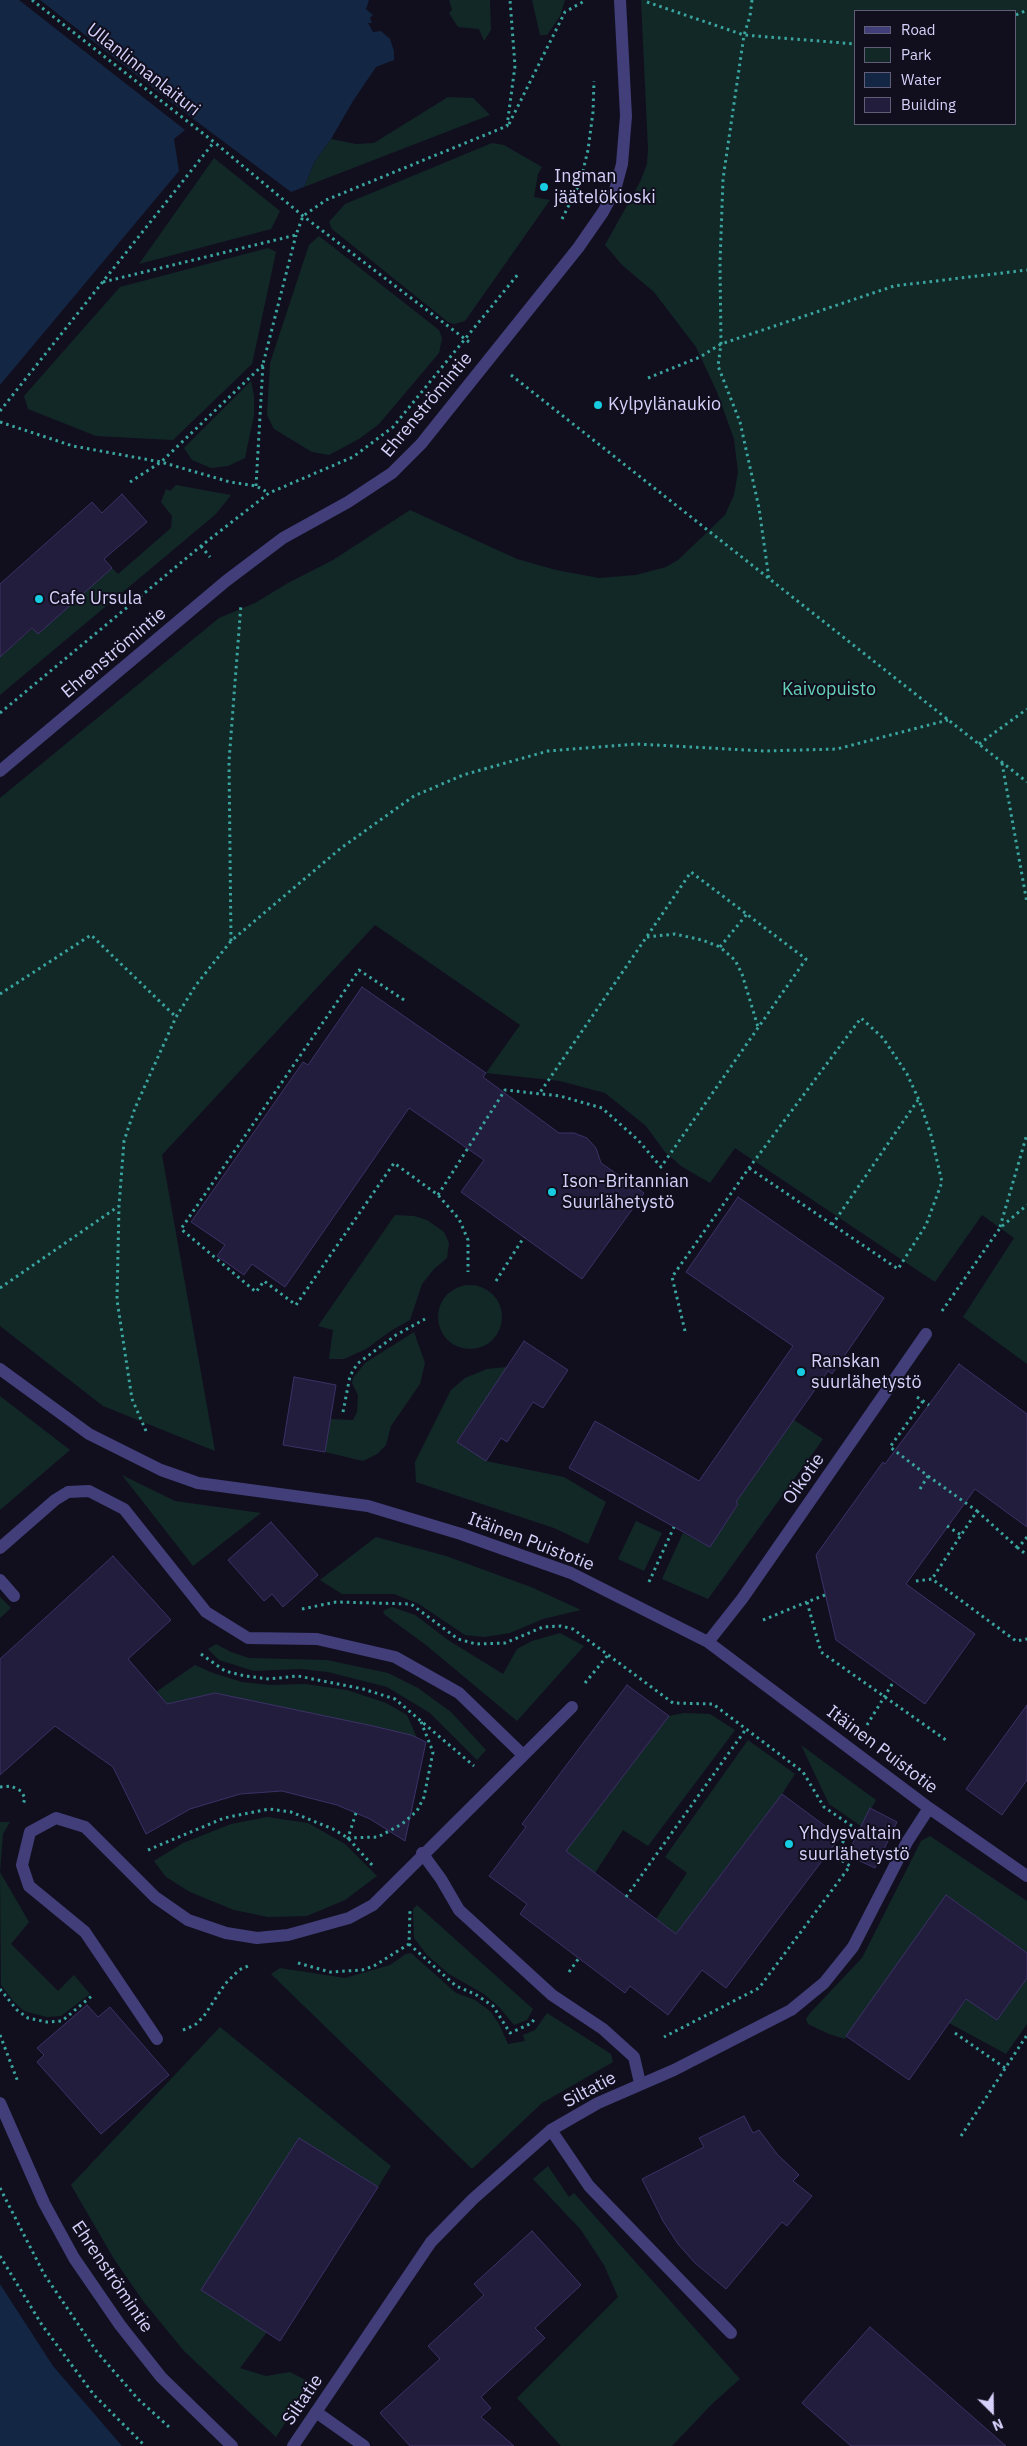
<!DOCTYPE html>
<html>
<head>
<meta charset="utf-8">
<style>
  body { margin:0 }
  #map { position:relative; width:1027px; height:2446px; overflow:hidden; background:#110f1e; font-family:"IBM Plex Sans",sans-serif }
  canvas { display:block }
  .legend { position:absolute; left:854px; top:10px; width:162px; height:115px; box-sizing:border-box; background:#110f1e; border:1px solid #605d76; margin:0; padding:6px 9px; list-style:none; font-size:15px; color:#d6d1fa }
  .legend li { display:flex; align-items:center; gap:10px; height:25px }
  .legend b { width:25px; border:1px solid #605d76 }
  .north { position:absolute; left:967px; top:2386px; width:50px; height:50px; -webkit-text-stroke:4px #110f1e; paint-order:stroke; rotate:157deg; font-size:14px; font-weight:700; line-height:20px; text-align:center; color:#d6d1fa }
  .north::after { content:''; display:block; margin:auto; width:18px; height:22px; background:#d6d1fa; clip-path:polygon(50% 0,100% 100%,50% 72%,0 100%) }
</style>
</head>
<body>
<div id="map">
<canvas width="1027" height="2446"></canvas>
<ul class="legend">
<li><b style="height:6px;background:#413e79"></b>Road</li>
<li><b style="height:14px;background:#122827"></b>Park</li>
<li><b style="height:14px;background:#132643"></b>Water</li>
<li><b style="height:14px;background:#231d3d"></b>Building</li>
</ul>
<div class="north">N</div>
</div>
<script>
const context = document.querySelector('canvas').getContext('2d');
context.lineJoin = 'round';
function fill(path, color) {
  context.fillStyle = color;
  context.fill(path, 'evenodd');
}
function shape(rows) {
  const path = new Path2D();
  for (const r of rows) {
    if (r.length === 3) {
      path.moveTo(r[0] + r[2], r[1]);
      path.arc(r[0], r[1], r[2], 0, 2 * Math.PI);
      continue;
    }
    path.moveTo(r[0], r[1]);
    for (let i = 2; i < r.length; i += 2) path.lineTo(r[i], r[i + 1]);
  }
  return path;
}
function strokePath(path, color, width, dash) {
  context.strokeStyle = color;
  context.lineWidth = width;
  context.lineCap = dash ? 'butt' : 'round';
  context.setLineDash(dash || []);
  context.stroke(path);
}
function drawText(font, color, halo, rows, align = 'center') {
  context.font = font + ' "IBM Plex Sans",sans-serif';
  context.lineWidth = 4;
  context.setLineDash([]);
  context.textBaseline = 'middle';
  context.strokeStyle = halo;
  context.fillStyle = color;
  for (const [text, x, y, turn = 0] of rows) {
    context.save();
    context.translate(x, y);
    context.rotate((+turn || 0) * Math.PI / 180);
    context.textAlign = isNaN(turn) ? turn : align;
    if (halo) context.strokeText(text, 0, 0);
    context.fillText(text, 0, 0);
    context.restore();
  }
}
fill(shape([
  [449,0,490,0,491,30,484,41,479,29,458,27,449,13,452,10],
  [532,0,565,0,560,16,547,35,540,35],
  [641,0,1027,0,1027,1364,963,1317,1014,1238,982,1215,935,1282,735,1148,710,1183,681,1166,665,1152,646,1126,605,1093,560,1081,486,1073,520,1025,375,925,162,1155,215,1451,103,1406,0,1326,0,798,219,618,255,603,288,583,333,560,410,510,517,559,556,570,599,578,636,575,666,567,678,560,725,515,734,495,738,472,734,439,717,392,696,347,654,292,622,265,605,245,640,182,647,164,648,149],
  [856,11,1016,11,1016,124,856,124],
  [448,97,473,98,490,115,304,187,315,161,331,139,356,144,374,143],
  [492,143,504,145,542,167,538,174,534,197,550,200,465,321,454,324,448,322,332,229,329,222,345,204],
  [214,158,280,211,271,229,139,264],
  [319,236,439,330,442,338,439,353,379,424,359,439,329,455,312,452,274,429,267,415,270,363,309,245],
  [268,248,276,252,252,364,173,440,96,436,28,409,24,396,120,287],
  [251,381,254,396,254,415,245,458,228,466,211,468,192,460,184,448],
  [176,485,231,495,216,514,0,695,0,657,32,629,38,634,112,568,118,574,171,528,172,516,161,502,166,489,170,491],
  [395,1215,414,1216,427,1220,444,1232,449,1243,447,1258,434,1269,422,1284,410,1320,392,1330,366,1349,344,1359,329,1359,333,1330,318,1326],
  [470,1317,32],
  [414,1332,425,1363,420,1384,391,1426,386,1445,377,1454,363,1461,325,1452,330,1419,353,1420,357,1412,358,1395,352,1383,353,1378,365,1363],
  [507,1367,486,1461,564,1477,606,1502,588,1544,554,1528,416,1482,415,1462,451,1390,465,1378,487,1369],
  [0,1396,70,1450,0,1510],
  [794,1420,823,1439,708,1599,662,1579,683,1533,710,1547,738,1505,736,1502],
  [122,1475,175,1501,261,1513,193,1566],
  [636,1521,662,1533,644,1571,618,1559],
  [376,1537,446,1556,531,1587,581,1610,543,1619,510,1633,484,1637,465,1635,419,1604,394,1594,342,1594,320,1580],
  [0,1597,11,1608,0,1618],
  [392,1607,415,1615,448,1640,503,1674,517,1649,532,1641,560,1633,584,1646,517,1721,426,1645,385,1615,383,1611],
  [216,1644,231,1652,249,1658,327,1660,388,1673,418,1688,451,1712,486,1750,477,1760,430,1713,387,1687,328,1672,300,1669,254,1671,219,1660,208,1649],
  [195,1665,213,1673,242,1682,270,1685,305,1684,347,1690,386,1703,407,1715,417,1738,215,1693,167,1704,156,1692],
  [684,1713,710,1714,735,1730,648,1846,623,1830,595,1873,566,1851,669,1716],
  [748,1740,795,1774,782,1794,676,1934,656,1919,687,1873,665,1857],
  [801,1745,876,1800,861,1826,829,1804],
  [267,1817,308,1823,345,1844,377,1876,345,1900,307,1916,268,1917,234,1910,190,1892,166,1877,154,1861,183,1843,231,1824],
  [0,1822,10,1822,3,1834,0,1872],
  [930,1836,1027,1901,1027,1953,946,1895,845,2039,829,2034,808,2024,806,2019,810,2013,862,1958,921,1841],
  [0,1872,29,1922,11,1944,58,1991,74,1975,90,1994,61,2016,47,2017,24,2011,14,2002,1,1985],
  [417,1905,533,2009,527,2020,514,2025,499,2007,484,1994,449,1974,427,1955,414,1938,413,1909],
  [411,1953,456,1993,475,2000,491,2012,499,2024,508,2044,525,2041,523,2035,535,2030,547,2013,611,2054,613,2062,542,2103,472,2169,271,1974,280,1968,345,1978,390,1965,406,1954],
  [1027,1978,1027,2024,1006,2054,949,2023,967,1999,997,2020],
  [220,2027,391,2166,378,2187,299,2138,202,2290,267,2332,240,2368,266,2376,290,2372,311,2383,276,2437,184,2351,143,2301,114,2259,71,2185],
  [548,2166,569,2197,574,2193,740,2379,713,2403,672,2446,561,2446,517,2398,618,2297,604,2265,581,2230,533,2179]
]), '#122827');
fill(shape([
  [0,0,369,0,366,9,373,15,370,18,372,23,368,23,373,32,381,31,390,39,394,51,394,60,376,67,353,101,331,139,315,161,304,187,291,192,196,121,174,139,179,171,0,385],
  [0,2284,53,2366,122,2446,0,2446]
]), '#132643');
fill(shape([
  [19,0,40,0,196,121,185,130]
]), '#110f1e');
const building = shape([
  [122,494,147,522,104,559,112,568,38,634,32,628,0,657,0,584,92,502,102,513,122,494],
  [362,987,486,1073,483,1077,559,1133,574,1133,587,1138,596,1148,601,1163,644,1193,582,1279,461,1192,484,1160,409,1108,285,1287,252,1264,244,1275,217,1256,225,1245,191,1222,303,1062,308,1065,362,987],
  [738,1197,884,1298,832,1374,828,1371,736,1502,738,1504,710,1547,569,1468,595,1421,699,1481,793,1346,686,1272,738,1197],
  [524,1341,568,1370,543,1408,533,1402,507,1442,501,1438,486,1461,457,1442,524,1341],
  [959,1364,1027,1414,1027,1527,975,1489,906,1584,975,1634,925,1704,836,1640,816,1555,883,1462,885,1464,959,1364],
  [294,1377,336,1385,325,1452,283,1445,294,1377],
  [271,1522,318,1575,283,1607,272,1594,264,1601,228,1560,271,1522],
  [113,1556,171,1620,128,1659,167,1704,215,1693,373,1726,411,1735,426,1742,405,1841,370,1819,337,1805,282,1791,240,1794,190,1809,146,1834,113,1767,55,1726,0,1775,0,1659,113,1556],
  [627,1685,669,1716,566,1851,676,1934,782,1794,840,1837,726,1988,702,1970,668,2015,630,1986,625,1993,520,1914,527,1904,489,1876,526,1827,522,1824,627,1685],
  [1027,1705,1027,1780,1002,1815,966,1789,1027,1705],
  [870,1808,897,1822,875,1868,847,1855,870,1808],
  [946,1895,1027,1953,1027,1978,997,2020,966,1999,909,2080,846,2036,946,1895],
  [87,2005,98,2017,110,2007,169,2075,101,2134,37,2062,44,2055,37,2048,87,2005],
  [744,2116,753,2133,759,2130,777,2154,799,2175,793,2181,812,2196,787,2226,782,2222,726,2289,695,2263,678,2244,663,2221,642,2179,704,2147,699,2138,744,2116],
  [299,2138,378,2187,280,2341,201,2290,299,2138],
  [532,2231,581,2285,535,2328,545,2338,481,2397,491,2408,481,2417,514,2446,410,2446,380,2413,440,2359,428,2346,484,2295,474,2284,532,2231],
  [870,2327,1006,2446,851,2446,802,2403,870,2327]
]);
fill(building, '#231d3d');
strokePath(building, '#3c3167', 1);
strokePath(shape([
  [32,0,214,142,303,216,469,342],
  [752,0,750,16,744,35,723,179,720,263,721,344,718,366,740,422,759,508,769,579],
  [647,2,744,35,856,44],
  [1016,15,1027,10],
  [509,124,565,12,586,0],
  [562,219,580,183,588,150,593,112,594,81],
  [103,282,296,235,303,216,326,200,507,126,515,66,510,0],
  [511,375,1027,782],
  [648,378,700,357,721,344,894,286,1027,270],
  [0,411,214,142],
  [0,422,73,446,161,462,230,482,256,486,269,493],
  [130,482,161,462,263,365],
  [256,486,263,364,296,235],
  [201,546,210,557],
  [0,713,201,546,269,493,353,457,393,427,519,273],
  [979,744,1027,709],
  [1002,763,1027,903],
  [647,937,675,934,702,940,720,947,735,960,742,974,758,1027],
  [231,941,229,761,241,604],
  [720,947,747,914],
  [0,994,91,935,176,1017],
  [404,1000,359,970,181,1229,256,1292,264,1281,296,1305,394,1163,438,1195,459,1219,468,1240,468,1272],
  [438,1195,505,1090,560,1096,602,1108,638,1140,661,1167,806,959,691,872,539,1094],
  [832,1225,918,1100],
  [1000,1227,1027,1134],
  [496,1281,524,1237],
  [0,1288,119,1206],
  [942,1311,1000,1228,1027,1205],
  [685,1331,672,1277,749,1168,861,1018,883,1038,907,1074,919,1100,931,1135,942,1182,926,1225,898,1269,749,1168],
  [917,1397,929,1405],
  [343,1412,350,1376,357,1364,396,1335,425,1319],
  [146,1431,132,1399,117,1300,119,1206,124,1141,135,1108,176,1017,196,985,231,941,341,848,414,796,463,775,548,751,637,744,764,751,837,749,948,720],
  [928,1476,977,1511,932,1579],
  [920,1489,928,1476,890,1447,923,1401],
  [977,1511,1018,1548],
  [947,1526,961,1535],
  [1027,1537,1018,1548,1027,1555],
  [916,1581,932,1579,1016,1641,1027,1639],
  [649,1582,674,1527],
  [825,1595,807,1602,821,1652,946,1740],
  [302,1609,336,1602,411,1604,458,1639,476,1644,505,1643,543,1627,561,1626,573,1629,673,1703,713,1704,803,1772,824,1807,852,1826,835,1856,850,1866,759,1988,664,2037],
  [763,1620,807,1602],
  [201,1654,225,1671,245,1676,269,1679,298,1676,363,1689,395,1699,474,1766],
  [585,1683,608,1655],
  [867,1725,894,1681],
  [0,1787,11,1786,21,1791,25,1798,23,1805],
  [356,1813,348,1838,378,1837,402,1824,417,1811,424,1797,433,1752,420,1719],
  [148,1850,224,1818,269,1809,291,1812,333,1829,348,1838,373,1866],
  [626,1897,746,1729],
  [409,1944,456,1986,475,1994,493,2006,510,2033,532,2023,535,2017],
  [298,1963,330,1972,362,1970,374,1966,409,1944,410,1910],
  [569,1972,579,1958],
  [0,1989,17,2010,28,2018,47,2022,62,2021,94,1994],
  [183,2030,195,2025,204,2016,225,1984,239,1970,248,1966],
  [955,2033,1005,2068],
  [0,2035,18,2082],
  [961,2136,1027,2035],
  [0,2188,44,2274,97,2352,138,2399,169,2427],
  [0,2256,42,2325,94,2395,145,2446]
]), '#3aa59f', 3, [2.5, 4]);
strokePath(shape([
  [0,1548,55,1500,68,1492,89,1491,124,1509,206,1612,248,1638,317,1639,395,1657,459,1693,523,1755],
  [0,1580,14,1596],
  [422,1853,441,1879,459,1910,552,1995,603,2029,634,2057,640,2083],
  [157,2039,85,1932,29,1886,22,1865,30,1832,56,1818,85,1827,155,1897,188,1920,226,1933,257,1938,288,1935,349,1918,373,1905,572,1707],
  [551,2130,589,2186,731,2333],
  [316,2412,364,2446]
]), '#413e79', 12);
strokePath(shape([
  [0,771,226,581,283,538,348,502,392,473,421,444,578,248,603,212,615,190,622,164,626,116,620,0],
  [0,1369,89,1434,161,1470,198,1483,368,1506,461,1534,571,1573,708,1642,929,1808,1027,1876],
  [708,1642,742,1599,926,1334],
  [0,2103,44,2203,74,2258,120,2325,161,2377,232,2446],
  [293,2446,431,2242,473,2199,551,2130,598,2103,674,2070,791,2010,824,1983,853,1947,907,1842,929,1808]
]), '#413e79', 12);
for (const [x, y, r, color] of [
  [544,187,5,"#17cbe0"],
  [598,405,5,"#17cbe0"],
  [39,599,5,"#17cbe0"],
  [552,1192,5,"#17cbe0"],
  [801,1372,5,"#17cbe0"],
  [789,1844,5,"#17cbe0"]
]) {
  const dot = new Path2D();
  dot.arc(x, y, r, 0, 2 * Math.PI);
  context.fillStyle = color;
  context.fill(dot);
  strokePath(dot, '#110f1e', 2);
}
drawText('18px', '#d6d1fa', '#110f1e', [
  ["Ullanlinnanlaituri",143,70,38],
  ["Ehrenströmintie",427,405,-50],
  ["Ehrenströmintie",114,653,-40],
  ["Oikotie",804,1479,-55],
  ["Itäinen Puistotie",531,1542,21],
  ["Itäinen Puistotie",882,1750,37],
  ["Siltatie",590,2090,-28],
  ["Ehrenströmintie",112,2277,56],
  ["Siltatie",303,2400,-56]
]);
drawText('18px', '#d6d1fa', '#110f1e', [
  ["Ingman",554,177],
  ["jäätelökioski",554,198],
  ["Kylpylänaukio",608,405],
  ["Cafe Ursula",49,599],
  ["Ison-Britannian",562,1182],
  ["Suurlähetystö",562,1203],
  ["Ranskan",811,1362],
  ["suurlähetystö",811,1383],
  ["Yhdysvaltain",799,1834],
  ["suurlähetystö",799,1855]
], 'left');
drawText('18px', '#65d2b7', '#110f1e', [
  ["Kaivopuisto",829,690]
]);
</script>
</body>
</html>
